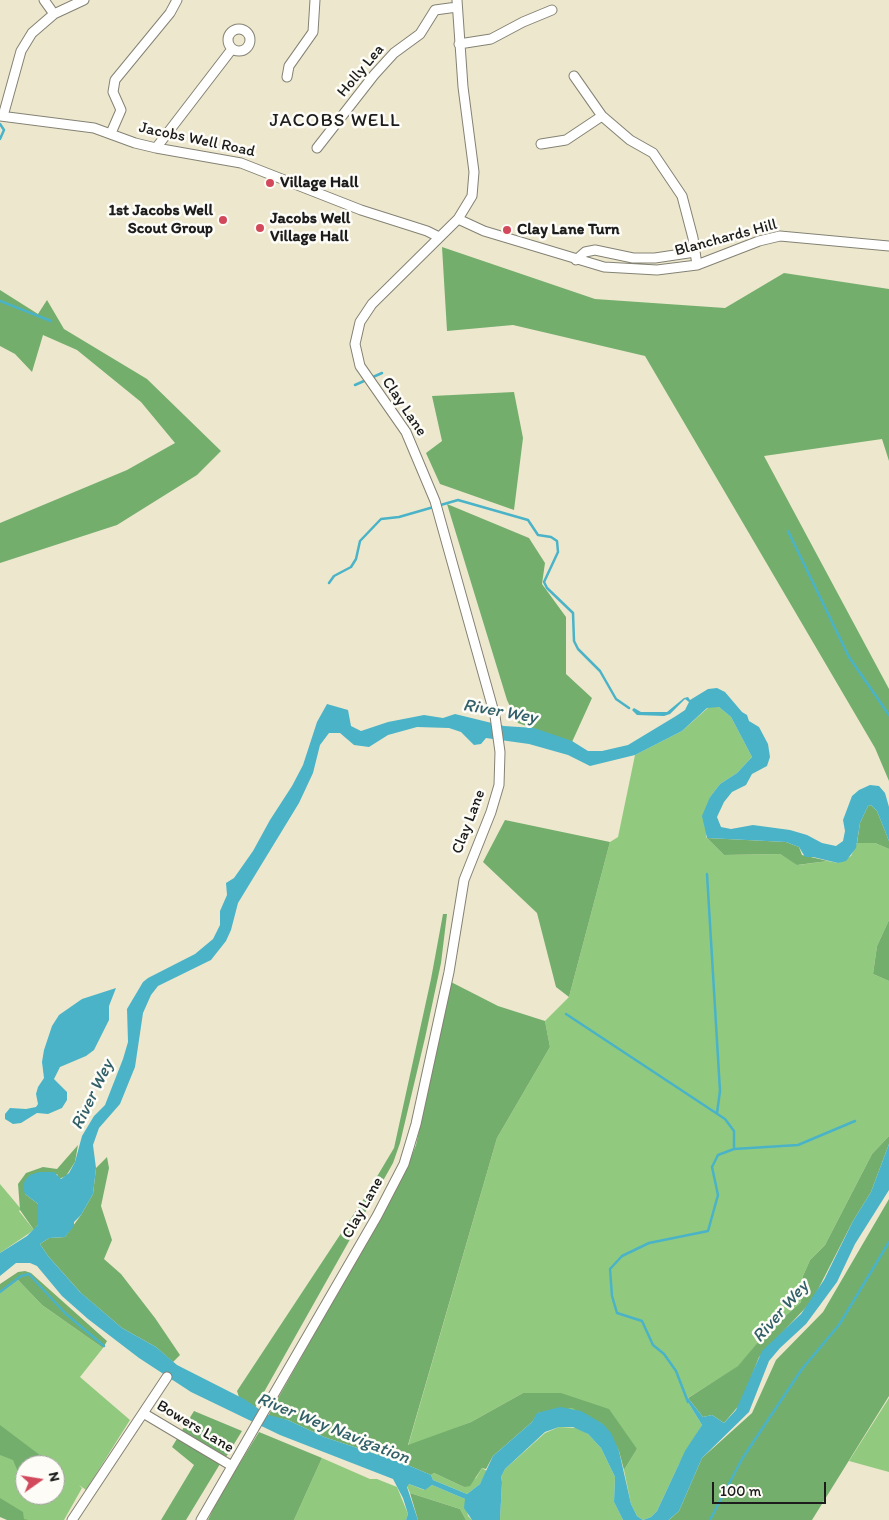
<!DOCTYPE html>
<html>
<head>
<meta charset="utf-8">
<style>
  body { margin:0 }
  #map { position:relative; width:889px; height:1520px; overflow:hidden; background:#ede8cd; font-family:Itim,sans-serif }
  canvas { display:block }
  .north { position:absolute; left:15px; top:1455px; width:50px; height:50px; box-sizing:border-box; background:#fdfcf7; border:1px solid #a3a29f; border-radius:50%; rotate:77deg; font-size:14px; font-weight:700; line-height:20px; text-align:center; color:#1c1c1c }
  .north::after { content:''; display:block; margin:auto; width:18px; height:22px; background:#d1495b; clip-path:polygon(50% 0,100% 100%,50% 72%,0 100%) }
  .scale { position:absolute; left:712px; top:1482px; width:114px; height:22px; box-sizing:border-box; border:2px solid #1c1c1c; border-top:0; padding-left:6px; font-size:15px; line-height:18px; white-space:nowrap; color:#1c1c1c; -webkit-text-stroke:4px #fdfcf7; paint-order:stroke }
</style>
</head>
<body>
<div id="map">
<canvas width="889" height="1520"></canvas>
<div class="north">N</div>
<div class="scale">100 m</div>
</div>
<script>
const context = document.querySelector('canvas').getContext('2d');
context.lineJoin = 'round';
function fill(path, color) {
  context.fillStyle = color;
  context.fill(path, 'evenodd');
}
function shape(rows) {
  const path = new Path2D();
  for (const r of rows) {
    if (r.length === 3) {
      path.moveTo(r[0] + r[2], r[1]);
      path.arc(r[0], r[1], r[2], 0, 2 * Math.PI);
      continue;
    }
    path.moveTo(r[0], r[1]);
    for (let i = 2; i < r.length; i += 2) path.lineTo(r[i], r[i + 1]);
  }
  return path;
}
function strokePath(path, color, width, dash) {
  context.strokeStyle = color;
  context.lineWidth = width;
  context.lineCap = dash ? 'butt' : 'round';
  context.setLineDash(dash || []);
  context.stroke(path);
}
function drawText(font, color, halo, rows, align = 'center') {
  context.font = font + ' Itim,sans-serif';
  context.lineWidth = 5;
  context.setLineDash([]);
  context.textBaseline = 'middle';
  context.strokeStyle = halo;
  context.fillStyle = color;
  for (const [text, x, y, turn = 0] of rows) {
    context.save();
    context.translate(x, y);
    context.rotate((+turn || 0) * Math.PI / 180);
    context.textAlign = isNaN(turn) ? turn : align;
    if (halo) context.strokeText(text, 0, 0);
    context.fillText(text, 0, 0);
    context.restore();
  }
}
fill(shape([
  [710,706,719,707,731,717,752,757,737,773,720,784,710,797,706,837,724,855,780,854,798,865,828,861,838,863,851,856,857,843,875,843,889,849,889,920,877,946,873,974,889,981,889,1136,872,1154,825,1245,810,1260,803,1276,801,1302,764,1335,739,1366,686,1399,702,1425,679,1464,657,1511,651,1517,643,1520,637,1516,631,1504,624,1470,637,1449,523,1393,471,1422,408,1446,497,1138,550,1047,545,1021,569,997,610,842,618,837,635,755,682,731],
  [0,1184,21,1209,19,1211,34,1230,0,1253],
  [18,1280,42,1305,103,1348,80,1377,130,1420,86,1490,79,1485,82,1488,64,1520,14,1520,0,1513,0,1293],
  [25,1465,55,1465,55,1495,25,1495],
  [889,1398,889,1472,849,1461],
  [559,1427,578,1428,588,1434,601,1448,615,1477,614,1502,623,1520,500,1520,502,1482,501,1477,505,1469,545,1433],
  [322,1458,370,1479,377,1479,397,1487,408,1514,406,1520,294,1520],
  [482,1468,487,1471,480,1484,467,1494,433,1480,431,1475,434,1473,464,1487,476,1478],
  [409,1484,424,1490,432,1485,465,1499,468,1516,472,1520,466,1520,460,1509,410,1493,407,1486]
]), '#91ca7e');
fill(shape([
  [442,247,595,299,725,308,784,273,889,289,889,461,882,439,764,456,889,689,889,781,875,748,645,356,513,325,447,331],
  [0,290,38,314,47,300,64,329,147,379,221,451,197,475,117,525,0,563,0,523,127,470,175,443,141,402,77,350,43,335,32,372,15,354,0,346],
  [514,392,523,438,514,510,440,484,426,453,442,441,432,396],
  [447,504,529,538,545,563,542,584,566,617,566,674,592,698,572,742,518,723,507,700],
  [871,805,877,811,889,841,889,849,875,843,857,843,860,823,868,806],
  [505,820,610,842,569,997,556,987,537,913,483,862],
  [707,838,786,842,799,847,802,855,828,861,797,865,780,854,724,855],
  [443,914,447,914,441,963,425,1038,400,1143,393,1163,255,1408,239,1397,237,1391,363,1200,394,1148,431,979],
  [889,920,889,981,873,974,877,946],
  [451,982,498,1006,545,1021,550,1047,497,1138,408,1445,471,1422,523,1393,561,1393,609,1409,637,1449,624,1470,619,1451,603,1424,572,1408,538,1413,532,1422,493,1456,486,1469,482,1468,470,1486,464,1487,434,1473,431,1475,403,1463,324,1437,288,1420,268,1416,402,1179,416,1145],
  [889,1136,889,1144,871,1192,853,1221,812,1301,759,1357,741,1403,724,1423,712,1415,703,1417,688,1398,738,1366,764,1335,801,1302,803,1276,810,1260,825,1245,872,1154],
  [78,1145,75,1162,66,1176,59,1179,57,1174,25,1194,38,1204,38,1225,34,1230,20,1210,18,1184,26,1173,43,1167,57,1169],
  [107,1157,109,1168,101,1206,112,1240,104,1259,121,1274,155,1318,180,1355,173,1362,156,1347,122,1328,81,1293,48,1256,40,1244,49,1238,65,1237,81,1215,93,1194,96,1168],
  [889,1199,889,1396,812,1520,669,1520,679,1511,702,1458,752,1413,776,1360,823,1312],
  [25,1271,31,1273,107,1341,103,1348,42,1305,18,1280,0,1293,0,1284,18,1272],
  [194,1411,242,1431,226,1457,181,1432],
  [0,1425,53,1465,25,1465,25,1489,13,1460,0,1455],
  [259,1432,322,1458,294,1520,208,1520,219,1497],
  [178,1437,220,1464,186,1520,161,1520,194,1465,172,1447],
  [410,1493,460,1509,466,1520,418,1520],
  [0,1498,23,1512,24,1519,28,1520,7,1520,0,1517]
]), '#74ae6d');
fill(shape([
  [717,688,725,692,742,712,747,715,749,721,759,727,768,744,770,757,767,766,752,774,746,785,732,792,724,802,717,817,721,827,731,829,753,825,790,830,807,835,822,843,836,846,843,841,845,831,843,820,852,796,859,790,870,785,879,786,885,793,889,807,889,841,877,811,871,805,868,806,860,823,856,848,846,861,838,863,813,857,805,857,799,847,786,842,707,838,702,816,710,797,720,784,737,773,752,757,731,717,719,707,707,708,682,731,635,755,590,766,568,755,529,744,486,738,481,744,474,745,461,732,449,728,417,727,388,735,369,747,354,745,340,733,329,733,320,745,313,773,299,803,238,903,231,930,226,941,211,960,158,986,151,995,143,1013,135,1067,120,1104,99,1128,93,1145,96,1168,93,1194,81,1215,74,1222,74,1226,65,1237,49,1238,40,1244,48,1256,80,1292,122,1328,156,1347,177,1365,244,1399,268,1415,288,1420,324,1437,403,1463,431,1475,433,1480,467,1494,480,1484,493,1456,532,1422,537,1413,560,1407,581,1411,603,1424,611,1433,619,1451,631,1504,637,1516,643,1520,651,1517,657,1511,685,1451,702,1425,686,1399,688,1398,703,1417,712,1415,724,1423,736,1410,762,1351,801,1314,824,1280,853,1221,871,1192,889,1144,889,1190,855,1244,837,1282,806,1324,780,1348,769,1361,749,1412,702,1458,679,1511,671,1518,669,1520,623,1520,614,1502,615,1477,601,1448,588,1434,573,1427,559,1427,545,1432,505,1469,501,1477,502,1482,500,1520,472,1520,464,1508,465,1499,432,1485,425,1490,409,1484,407,1487,418,1520,406,1520,408,1514,403,1498,393,1479,280,1435,191,1392,139,1358,88,1319,62,1296,37,1266,30,1263,16,1263,0,1276,0,1253,27,1236,38,1225,38,1204,25,1194,23,1187,25,1180,30,1175,39,1172,54,1172,61,1179,69,1173,75,1162,82,1136,94,1116,105,1105,123,1059,128,1042,127,1009,143,982,148,978,195,954,213,939,220,925,220,911,227,895,226,883,234,878,253,851,270,820,292,786,303,765,317,722,327,704,348,710,351,726,361,731,388,722,424,715,443,718,455,714,504,726,534,728,572,741,588,751,602,751,628,745,676,716,685,710,689,702,685,699,670,714,664,716,637,715,632,710,634,708,641,712,667,712,684,698,688,697,690,700,708,689],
  [116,988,109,1006,109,1020,94,1050,86,1056,60,1067,54,1079,67,1092,67,1100,62,1108,48,1114,37,1113,21,1123,13,1124,5,1119,5,1114,10,1108,26,1109,36,1107,38,1104,36,1094,38,1087,44,1078,42,1062,44,1050,52,1026,59,1015,82,999]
]), '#4ab3c8');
strokePath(shape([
  [0,124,4,130,0,139],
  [0,301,51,321],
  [355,385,382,373],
  [788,531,849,657,889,715],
  [329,583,334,576,351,567,356,559,360,541,381,519,399,517,458,500,528,520,538,535,551,537,557,541,558,552,544,582,547,588,573,613,574,641,578,649,600,671,616,699,629,708],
  [707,874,720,1091,717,1113],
  [566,1014,725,1119,734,1131,734,1149],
  [0,1292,21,1276,29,1274,65,1313,104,1346],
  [688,1402,676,1371,664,1354,653,1345,642,1321,617,1313,612,1296,610,1269,622,1256,649,1243,708,1231,718,1195,712,1167,718,1155,734,1149,798,1145,855,1121],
  [710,1520,742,1459,802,1369,839,1325,889,1242]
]), '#4ab3c8', 2.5);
const minor = shape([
  [44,0,54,14],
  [239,40,11],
  [459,44,491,39,523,22,552,10],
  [574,76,602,116,630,140,653,153,682,196,693,238,697,265],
  [287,77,289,66,313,32,315,0],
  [0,116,94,128,135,143,156,148,241,163,361,210,427,231,439,237],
  [3,116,21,51,32,33,54,14,84,0],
  [111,133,121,110,113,92,115,80,170,13,177,0],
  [541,144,566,140,602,116],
  [156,148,232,49],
  [317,148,374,75,394,53,420,34,435,10,457,7],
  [458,219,484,231,604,267,657,270,697,265,759,241,780,236,889,246],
  [576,260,585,252,595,250,633,258,655,258,695,252],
  [143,1413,232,1466],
  [72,1520,167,1377],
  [201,1520,377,1216,404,1164,416,1124,449,972,464,880,491,812,499,785,500,752,495,716,435,501,406,432,360,366,355,344,360,322,372,304,458,219,472,196,474,172,463,87,457,0]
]);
strokePath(minor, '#848274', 11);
strokePath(minor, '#fff', 9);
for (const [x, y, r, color] of [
  [270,183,5,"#d1495b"],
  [223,220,5,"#d1495b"],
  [260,228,5,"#d1495b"],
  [507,230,5,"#d1495b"]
]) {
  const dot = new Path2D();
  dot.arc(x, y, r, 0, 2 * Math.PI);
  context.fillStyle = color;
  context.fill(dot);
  strokePath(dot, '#fdfcf7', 2);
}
drawText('16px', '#1c1c1c', '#fdfcf7', [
  ["Holly Lea",361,71,-50],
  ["Jacobs Well Road",197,140,12],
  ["Blanchards Hill",726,238,-15],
  ["Clay Lane",404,407,56],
  ["Clay Lane",469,822,-69],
  ["Clay Lane",363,1208,-61],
  ["Bowers Lane",195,1427,31]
]);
drawText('bold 16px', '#1c1c1c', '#fdfcf7', [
  ["Village Hall",280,183],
  ["1st Jacobs Well",213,211,"right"],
  ["Scout Group",213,229,"right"],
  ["Jacobs Well",270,219],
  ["Village Hall",270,237],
  ["Clay Lane Turn",517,230]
], 'left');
drawText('italic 18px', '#316069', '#fdfcf7', [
  ["River Wey",500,712,10],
  ["River Wey",93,1095,-64],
  ["River Wey",781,1312,-49],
  ["River Wey Navigation",333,1429,22]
]);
context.letterSpacing = '1px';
drawText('19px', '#1c1c1c', '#fdfcf7', [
  ["JACOBS WELL",335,121]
]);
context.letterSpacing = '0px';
</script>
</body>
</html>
